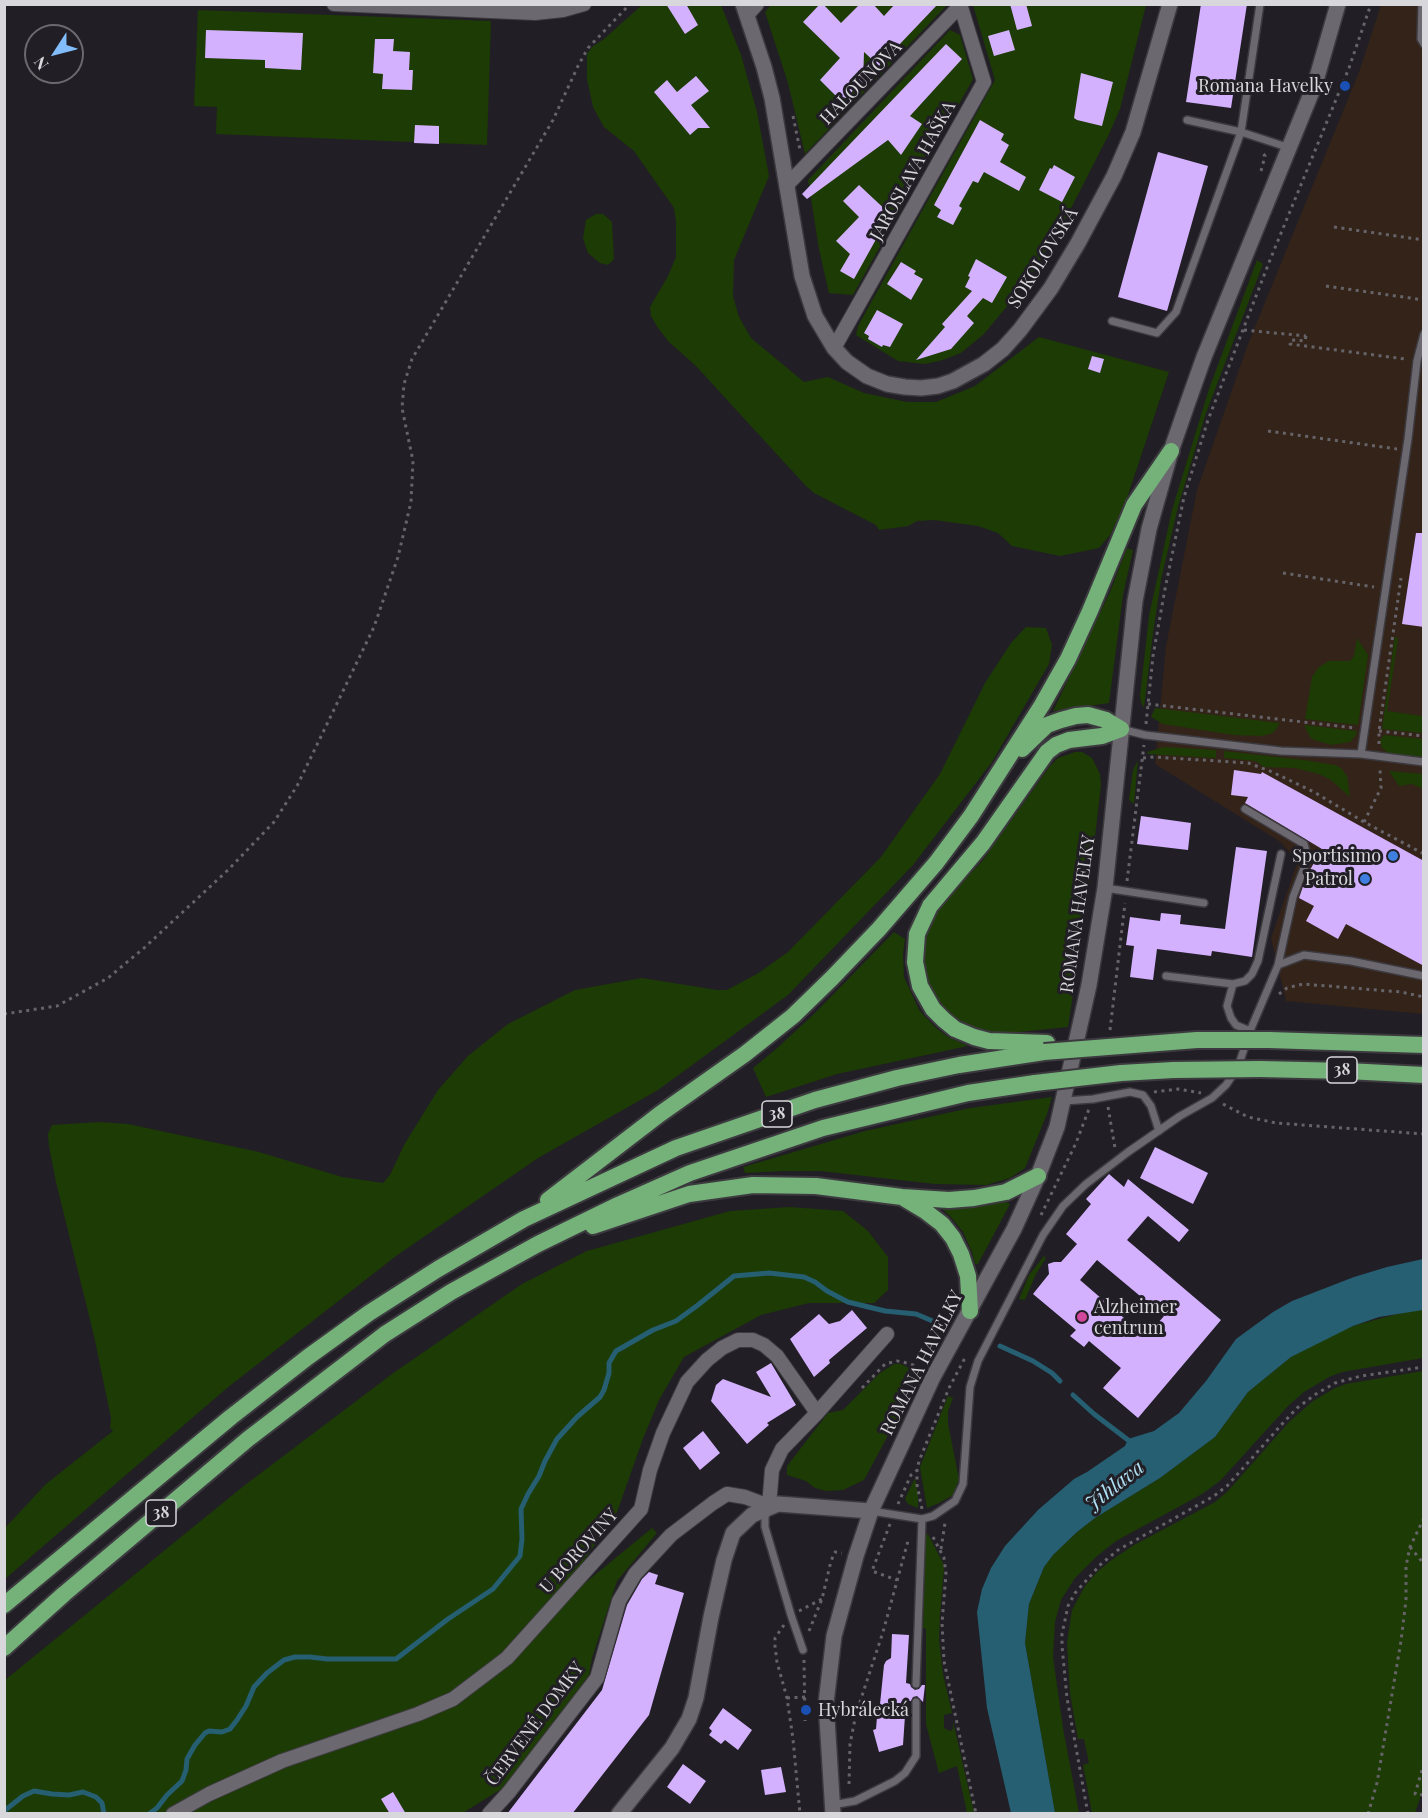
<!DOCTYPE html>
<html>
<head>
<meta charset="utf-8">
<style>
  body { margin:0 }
  #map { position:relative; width:1428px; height:1818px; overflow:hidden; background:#211f25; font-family:"Playfair Display",serif }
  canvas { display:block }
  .frame { position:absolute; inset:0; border:6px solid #d8d7db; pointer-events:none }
  .north { position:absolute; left:24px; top:24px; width:60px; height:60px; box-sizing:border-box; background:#211f25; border:2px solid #6a696e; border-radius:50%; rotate:234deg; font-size:16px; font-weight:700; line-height:24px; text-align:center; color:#d8d7db }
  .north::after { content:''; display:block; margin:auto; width:21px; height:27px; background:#82bcfa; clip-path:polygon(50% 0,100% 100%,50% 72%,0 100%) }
</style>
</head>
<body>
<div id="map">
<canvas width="1428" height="1818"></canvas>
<div class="frame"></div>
<div class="north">N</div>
</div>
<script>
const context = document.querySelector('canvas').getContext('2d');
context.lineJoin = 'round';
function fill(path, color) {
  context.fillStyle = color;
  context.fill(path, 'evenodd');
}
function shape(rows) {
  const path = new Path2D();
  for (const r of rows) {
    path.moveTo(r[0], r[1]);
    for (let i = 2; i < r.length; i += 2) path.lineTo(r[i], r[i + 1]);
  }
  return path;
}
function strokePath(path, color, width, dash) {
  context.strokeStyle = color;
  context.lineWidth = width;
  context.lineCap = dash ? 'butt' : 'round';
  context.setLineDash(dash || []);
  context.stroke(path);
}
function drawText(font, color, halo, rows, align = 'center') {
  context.font = font + ' "Playfair Display",serif';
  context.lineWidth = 6;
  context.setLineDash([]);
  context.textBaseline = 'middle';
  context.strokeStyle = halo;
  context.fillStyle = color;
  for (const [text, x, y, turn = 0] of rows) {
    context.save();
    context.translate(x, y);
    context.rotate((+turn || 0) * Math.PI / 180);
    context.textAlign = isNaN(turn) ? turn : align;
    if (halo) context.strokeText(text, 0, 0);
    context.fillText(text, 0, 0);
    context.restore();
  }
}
fill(shape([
  [1381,5,1423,5,1423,1014,1286,1001,1271,938,1298,861,1279,841,1155,764,1166,646,1197,490,1248,344,1359,72]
]), '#332319');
fill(shape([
  [772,4,947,5,805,154,788,83,765,12],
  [642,5,721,5,741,55,757,112,769,176,734,260,733,296,739,317,751,338,804,382,828,377,864,393,907,402,936,402,975,386,1039,337,1169,372,1124,507,1110,535,1099,548,1060,556,1012,546,998,533,978,526,934,520,917,521,908,526,879,530,876,525,814,493,806,486,696,366,669,342,658,328,651,316,650,307,668,276,676,257,676,222,674,208,634,151,604,127,593,107,587,79,587,54,592,47,604,39],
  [973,5,1146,5,1120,109,1109,134,1066,218,1027,282,984,334,961,353,943,360,925,364,898,361,856,335,858,326,995,80],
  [198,10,491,21,487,145,216,134,217,107,194,106],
  [950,30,960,35,973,79,853,295,829,293,819,249,808,180],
  [596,214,603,214,612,222,614,259,608,265,600,263,588,253,583,238,586,220],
  [1257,260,1263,264,1206,413,1178,507,1161,580,1153,633,1144,708,1141,702,1140,696,1149,616,1172,510,1209,389],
  [1127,548,1133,550,1123,595,1109,703,1053,711,1110,592],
  [1026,627,1046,628,1052,645,1049,664,992,762,913,865,788,995,658,1090,538,1158,396,1256,227,1388,5,1579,5,1528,46,1484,113,1431,110,1428,111,1418,94,1336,56,1182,49,1146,48,1134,52,1125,99,1122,128,1124,259,1152,342,1177,383,1183,390,1175,404,1145,438,1090,468,1056,508,1024,575,990,642,978,717,990,727,990,757,974,788,952,881,857,940,774,985,683,1011,643],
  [1395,636,1398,639,1387,711,1423,716,1423,733,1382,729],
  [1357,638,1368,655,1358,725,1305,719,1312,677,1319,667,1329,661,1350,661,1354,656],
  [1155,708,1280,723,1275,731,1270,734,1262,736,1234,735,1163,724,1151,717],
  [1304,725,1357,731,1356,735,1350,742,1332,745,1314,740,1310,737],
  [1384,735,1423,739,1423,758,1388,753,1382,748,1380,740],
  [1164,747,1216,750,1216,758,1148,754,1147,752],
  [1224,751,1304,760,1335,765,1341,768,1347,776,1350,797,1331,780,1319,774,1295,768,1264,767,1256,761,1224,758],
  [1075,752,1082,752,1092,758,1100,774,1101,785,1089,888,1068,1027,1009,1033,993,1032,975,1027,959,1020,944,1009,932,993,926,979,923,967,925,939,931,922,942,905,983,860,1050,766,1058,758],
  [1138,760,1134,804,1129,800,1133,770],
  [1389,771,1423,774,1423,789,1412,784,1399,786],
  [894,932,905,939,903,954,904,977,919,1010,935,1027,948,1037,968,1046,837,1074,766,1097,753,1068,775,1050,814,1014],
  [1052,1097,1047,1114,1025,1168,1010,1178,986,1185,935,1184,820,1171,784,1171,745,1173,743,1167,865,1131,970,1108],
  [1004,1201,1010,1204,978,1264,975,1264,972,1252,963,1232,950,1216,940,1207,977,1207],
  [790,1207,843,1211,868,1231,888,1257,888,1290,874,1303,809,1303,761,1315,684,1357,659,1400,644,1436,617,1512,526,1646,574,1592,652,1528,657,1533,617,1581,592,1658,589,1675,503,1788,461,1814,5,1814,5,1680,245,1485,392,1374,522,1284,587,1251,730,1211],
  [1044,1256,1046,1258,1036,1274,1025,1300,1019,1299,1029,1275],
  [1423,1310,1423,1358,1342,1372,1329,1377,1304,1392,1289,1405,1220,1481,1202,1494,1116,1541,1096,1557,1075,1578,1061,1600,1055,1622,1053,1657,1063,1728,1079,1813,1055,1814,1025,1643,1029,1604,1044,1567,1053,1555,1077,1532,1095,1518,1160,1478,1215,1437,1248,1392,1291,1357,1336,1333,1356,1325,1405,1312],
  [894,1364,901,1364,915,1371,907,1378,901,1394,899,1415,864,1480,843,1490,826,1491,815,1488,806,1481,787,1475,787,1466,828,1413,843,1410,880,1373],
  [1423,1371,1424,1787,1415,1813,1092,1813,1083,1765,1089,1763,1084,1739,1078,1739,1070,1693,1067,1643,1072,1610,1085,1586,1098,1571,1113,1559,1134,1545,1215,1502,1227,1492,1289,1422,1313,1401,1335,1388,1346,1384],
  [948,1396,953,1398,948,1411,948,1424,959,1479,953,1495,939,1503,927,1508,920,1467],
  [915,1478,918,1496,918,1508,908,1504,905,1499],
  [928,1534,943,1563,944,1569,940,1614,939,1640,943,1674,952,1713,944,1715,944,1728,950,1731,953,1729,953,1721,974,1813,967,1813,957,1766,939,1773,926,1724,926,1629,923,1628,926,1535]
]), '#1d3b04');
fill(shape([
  [1423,1259,1423,1310,1379,1317,1353,1326,1291,1357,1248,1392,1215,1437,1160,1478,1095,1518,1077,1532,1053,1555,1044,1567,1029,1604,1025,1643,1055,1813,1011,1813,987,1708,977,1612,982,1589,991,1568,1005,1546,1038,1510,1074,1479,1087,1472,1125,1446,1128,1439,1154,1431,1179,1413,1206,1381,1236,1339,1273,1312,1292,1301,1354,1277,1387,1267]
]), '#265e72');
strokePath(shape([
  [1000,1346,1033,1361,1052,1373,1060,1381],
  [1073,1395,1094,1414,1132,1443],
  [4,1811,23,1796,34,1791,52,1794,69,1795,83,1792,96,1797,102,1803,104,1814],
  [149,1814,157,1808,167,1795,182,1781,186,1770,187,1759,195,1745,205,1733,209,1731,222,1732,230,1729,237,1720,246,1706,254,1687,267,1673,284,1660,295,1657,310,1657,327,1659,396,1659,448,1619,493,1589,520,1556,522,1539,521,1509,528,1494,539,1476,545,1461,557,1439,577,1417,600,1397,604,1390,609,1373,609,1363,616,1351,653,1330,676,1321,698,1305,734,1276,769,1273,804,1277,815,1282,827,1291,848,1302,885,1311,916,1314,935,1322]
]), '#265e72', 5);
fill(shape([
  [666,4,686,4,698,25,685,34],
  [820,4,823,4,841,23,860,4,873,4,884,16,895,4,938,4,879,66,864,52,863,85,854,87,849,99,835,95,820,80,840,58,803,22],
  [1010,4,1026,4,1032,26,1017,30],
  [1201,4,1247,4,1231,108,1186,102],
  [206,30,303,33,301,70,265,68,265,60,205,58],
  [1009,30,1015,50,994,56,988,36],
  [375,39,394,39,393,51,410,52,409,70,413,70,412,90,382,89,383,74,373,73],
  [946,44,962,59,910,116,922,124,901,155,888,140,807,199,802,194],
  [1081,73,1113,82,1102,126,1077,120,1074,118],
  [696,76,709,91,691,105,710,128,698,128,690,135,654,92,667,80,677,92],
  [980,120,1004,134,1001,140,1009,145,1000,162,1026,177,1019,191,984,172,978,183,973,181,959,206,962,208,953,225,937,217,941,210,934,205],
  [415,125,439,126,439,144,414,143],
  [1158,152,1208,166,1167,311,1118,297],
  [1054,165,1075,177,1062,202,1039,190,1050,168,1052,169],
  [859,185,890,214,854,279,840,271,850,254,836,241,859,217,843,201],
  [976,259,1007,277,992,303,983,298,967,316,974,323,951,349,916,360,945,327,942,324,972,291,965,287,970,277,968,276],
  [901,262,916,271,914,274,923,279,911,300,887,284],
  [877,310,903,324,890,347,883,345,882,347,868,339,869,336,864,333],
  [1092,356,1104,359,1100,373,1088,369],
  [1416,533,1424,533,1424,627,1402,624],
  [1234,770,1261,774,1262,772,1424,861,1424,966,1346,924,1338,939,1306,921,1314,906,1299,898,1307,875,1322,849,1245,803,1248,797,1231,795],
  [1141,816,1191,823,1188,850,1137,844],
  [1236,847,1267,851,1252,957,1212,951,1211,956,1157,949,1153,980,1130,977,1134,946,1126,945,1130,917,1160,921,1161,913,1181,915,1180,924,1225,929],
  [1155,1147,1208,1173,1193,1204,1140,1178],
  [1109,1174,1124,1187,1128,1179,1189,1230,1179,1242,1148,1216,1127,1240,1221,1320,1138,1418,1103,1388,1121,1368,1089,1341,1084,1347,1070,1336,1076,1330,1033,1294,1049,1274,1048,1264,1054,1262,1061,1262,1077,1244,1066,1234,1091,1204,1086,1199],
  [1097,1260,1164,1316,1146,1337,1080,1280],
  [852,1310,867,1328,829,1360,830,1363,814,1377,790,1339,819,1314,829,1324,840,1321],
  [771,1363,796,1405,767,1423,769,1425,747,1444,711,1401,716,1385,723,1379,771,1397,756,1372],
  [703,1431,720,1453,700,1470,683,1448],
  [649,1572,658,1575,655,1584,684,1593,649,1715,572,1814,507,1814,602,1690,627,1605,642,1579],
  [892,1634,909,1635,906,1683,910,1684,911,1687,915,1690,919,1689,922,1685,925,1685,923,1702,917,1696,913,1697,911,1701,906,1701,903,1745,879,1752,873,1730,876,1729,877,1717,879,1714,884,1665,886,1661,891,1658],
  [723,1708,752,1730,738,1750,725,1740,721,1744,709,1735,712,1731,709,1728],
  [683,1764,706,1781,690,1804,667,1787],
  [781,1767,786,1792,765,1795,761,1770],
  [393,1792,406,1814,390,1814,381,1799]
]), '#d3b1fe');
const service = shape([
  [1260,4,1241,132,1290,148],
  [1422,4,1421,39,1424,44],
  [1112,321,1157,333,1176,312,1241,132,1187,120],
  [1121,729,1145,735,1281,751,1361,754,1424,762],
  [1361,754,1408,439,1417,361,1424,334],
  [1105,888,1204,903],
  [1278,965,1304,955,1351,961,1424,976],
  [1166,976,1233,984,1245,981,1252,974,1258,961,1281,854],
  [1233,984,1227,1006,1231,1018,1236,1025,1250,1031],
  [1064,1101,1093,1099,1130,1092,1143,1095,1151,1106,1159,1131],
  [768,1509,765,1517,765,1527,791,1615,803,1650],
  [871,1511,922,1519,933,1516,955,1501,963,1484,970,1387,978,1361,1043,1235,1063,1206,1086,1184,1128,1152,1180,1116,1212,1098,1226,1085,1238,1067,1250,1031,1278,965,1293,897,1308,858,1304,844,1245,809],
  [916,1684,922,1519],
  [832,1805,855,1801,895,1781,905,1773,916,1756,916,1702]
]);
const minor = shape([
  [334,4,535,13,563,10,584,4],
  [747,15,757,4],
  [787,185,960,6],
  [834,348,984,82,960,4],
  [173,1814,209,1794,282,1761,418,1714,453,1699,507,1658,641,1509,650,1470,663,1433,687,1382,707,1360,722,1348,738,1340,753,1340,764,1345,777,1356,817,1413],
  [489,1814,509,1792,597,1678,619,1601,635,1574,671,1535,713,1503,727,1494,745,1497,769,1506,772,1470,782,1449,817,1413,887,1334]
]);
const tertiary = shape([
  [743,4,764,67,772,98,802,276,815,316,834,348,847,362,867,376,887,384,905,387,921,388,938,386,953,381,984,364,1003,349,1020,330,1051,288,1078,243,1114,176,1133,132,1170,4],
  [619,1814,672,1748,689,1719,696,1698,711,1617,724,1560,733,1533,752,1515,778,1504,871,1511],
  [833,1814,826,1703,834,1636,856,1556,871,1511,932,1379,1014,1229,1038,1176,1057,1127,1089,985,1105,888,1135,601,1149,529,1171,451,1188,402,1204,357,1315,84,1338,4]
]);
const trunk = shape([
  [1022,749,1047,725,1061,720,1076,716,1088,715,1106,720,1121,729],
  [1269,1040,1424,1045],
  [1047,1043,989,1041,974,1037,955,1029,944,1020,933,1009,920,986,915,962,917,934,930,906,983,843,1047,752,1056,745,1069,740,1102,736,1121,729],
  [1260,1069,1347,1071,1424,1075],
  [905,1199,925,1211,942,1224,953,1238,961,1254,968,1276,970,1311],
  [548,1200,660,1114,745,1054,793,1016,832,978,879,929,936,863,971,816,1042,705,1068,659,1090,611,1134,505,1171,451],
  [593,1226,689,1194,753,1185,816,1186,902,1197,949,1200,974,1198,1006,1192,1038,1176],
  [4,1605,231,1417,308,1357,369,1313,438,1269,524,1219,676,1148,815,1100,897,1078,959,1065,1044,1052],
  [4,1648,64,1594,248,1439,385,1334,451,1292,538,1244,618,1205,690,1173,823,1128,968,1093,1035,1083]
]);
strokePath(service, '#3c3a3f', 10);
strokePath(minor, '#3c3a3f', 16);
strokePath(tertiary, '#3c3a3f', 18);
strokePath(trunk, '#3c3a3f', 20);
strokePath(shape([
  [793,116,800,150],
  [1261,171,1265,156,1262,152],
  [1334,227,1424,240],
  [1326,286,1424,300],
  [1244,330,1306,336],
  [1306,336,1305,341,1291,340,1290,344,1405,359],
  [1268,431,1397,449],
  [1283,573,1374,587],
  [1148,704,1355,728],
  [1146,724,1153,656,1165,589,1184,497,1208,420,1270,260,1349,68,1371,4],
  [1379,731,1424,736],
  [1379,744,1379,731,1401,578],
  [1143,758,1154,757,1248,763,1270,771,1314,792,1364,822,1424,854],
  [1364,822,1381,788,1380,769],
  [1127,881,1144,745],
  [1279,994,1287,988,1303,984,1401,992,1424,997],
  [4,1014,57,1006,108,978,144,948,228,870,274,822,297,786,374,627,398,557,411,502,413,461,402,408,404,384,412,359,553,120,578,66,588,48,630,4],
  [1110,1030,1125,903],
  [1154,1092,1178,1089,1201,1093],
  [1223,1104,1248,1117,1276,1123,1424,1134],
  [1108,1107,1115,1148],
  [1041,1215,1076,1143,1089,1109],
  [862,1388,885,1364,897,1361,903,1362,913,1365,920,1371],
  [898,1504,911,1475,916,1471],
  [922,1509,917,1485,917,1470,919,1461,949,1388,966,1356],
  [890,1524,872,1571,897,1580],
  [933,1537,944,1558,946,1574,942,1623,944,1661,976,1814],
  [1410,1547,1424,1564],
  [941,1549,945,1523],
  [799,1611,822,1599],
  [784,1625,775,1638,775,1646,777,1662,787,1698,793,1739,800,1814],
  [809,1631,822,1599,831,1561,835,1552,842,1553],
  [804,1660,805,1721],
  [787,1698,805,1697],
  [1424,1763,1415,1794,1424,1795],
  [849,1784,850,1744,856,1714,883,1632,908,1541],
  [1088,1814,1067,1698,1062,1646,1062,1634,1068,1606,1075,1593,1101,1564,1118,1550,1214,1496,1228,1485,1283,1423,1297,1408,1316,1394,1335,1383,1361,1376,1424,1367],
  [1368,1814,1377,1783,1401,1641,1406,1600,1406,1566,1410,1547,1424,1518]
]), '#666469', 3, [3, 4.5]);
strokePath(service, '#6b686f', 7);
strokePath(minor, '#6b686f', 14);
strokePath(tertiary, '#6b686f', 15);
strokePath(trunk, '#74b27a', 16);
const trunkBridge = shape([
  [1044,1052,1197,1040,1269,1040],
  [1035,1083,1121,1073,1173,1070,1260,1069]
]);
strokePath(trunkBridge, '#3c3a3f', 20, []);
strokePath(trunkBridge, '#74b27a', 16);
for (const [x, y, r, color] of [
  [1345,86,6,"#1a4fb4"],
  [1393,856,6,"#3f7fe0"],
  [1365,879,6,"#3f7fe0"],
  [1082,1317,6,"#d1479c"],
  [806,1710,6,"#1a4fb4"]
]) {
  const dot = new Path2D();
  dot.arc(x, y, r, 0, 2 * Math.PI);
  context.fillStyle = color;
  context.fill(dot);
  strokePath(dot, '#211f25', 2);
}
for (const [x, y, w] of [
  [1342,1070,30],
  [777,1114,30],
  [161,1513,30]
]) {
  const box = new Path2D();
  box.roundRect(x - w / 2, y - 13, w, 26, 4.5);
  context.fillStyle = '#211f25';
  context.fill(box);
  strokePath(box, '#d8d7db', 1.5);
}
drawText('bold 16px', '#d8d7db', null, [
  ["38",1342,1070],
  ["38",777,1114],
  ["38",161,1513]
]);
drawText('18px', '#d8d7db', '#211f25', [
  ["HALOUNOVA",861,83,-46],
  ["JAROSLAVA HAŠKA",913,171,-61],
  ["SOKOLOVSKÁ",1043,258,-58],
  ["ROMANA HAVELKY",1078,914,-82],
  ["ROMANA HAVELKY",922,1363,-63],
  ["U BOROVINY",579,1551,-48],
  ["ČERVENÉ DOMKY",535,1724,-53]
]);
drawText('18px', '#d8d7db', '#211f25', [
  ["Romana Havelky",1333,86],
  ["Sportisimo",1381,856],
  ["Patrol",1353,879],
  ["Alzheimer",1094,1307,"left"],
  ["centrum",1094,1328,"left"],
  ["Hybrálecká",818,1710,"left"]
], 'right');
drawText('italic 20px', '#b0e0f4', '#211f25', [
  ["Jihlava",1115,1486,-38]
]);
</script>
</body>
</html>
